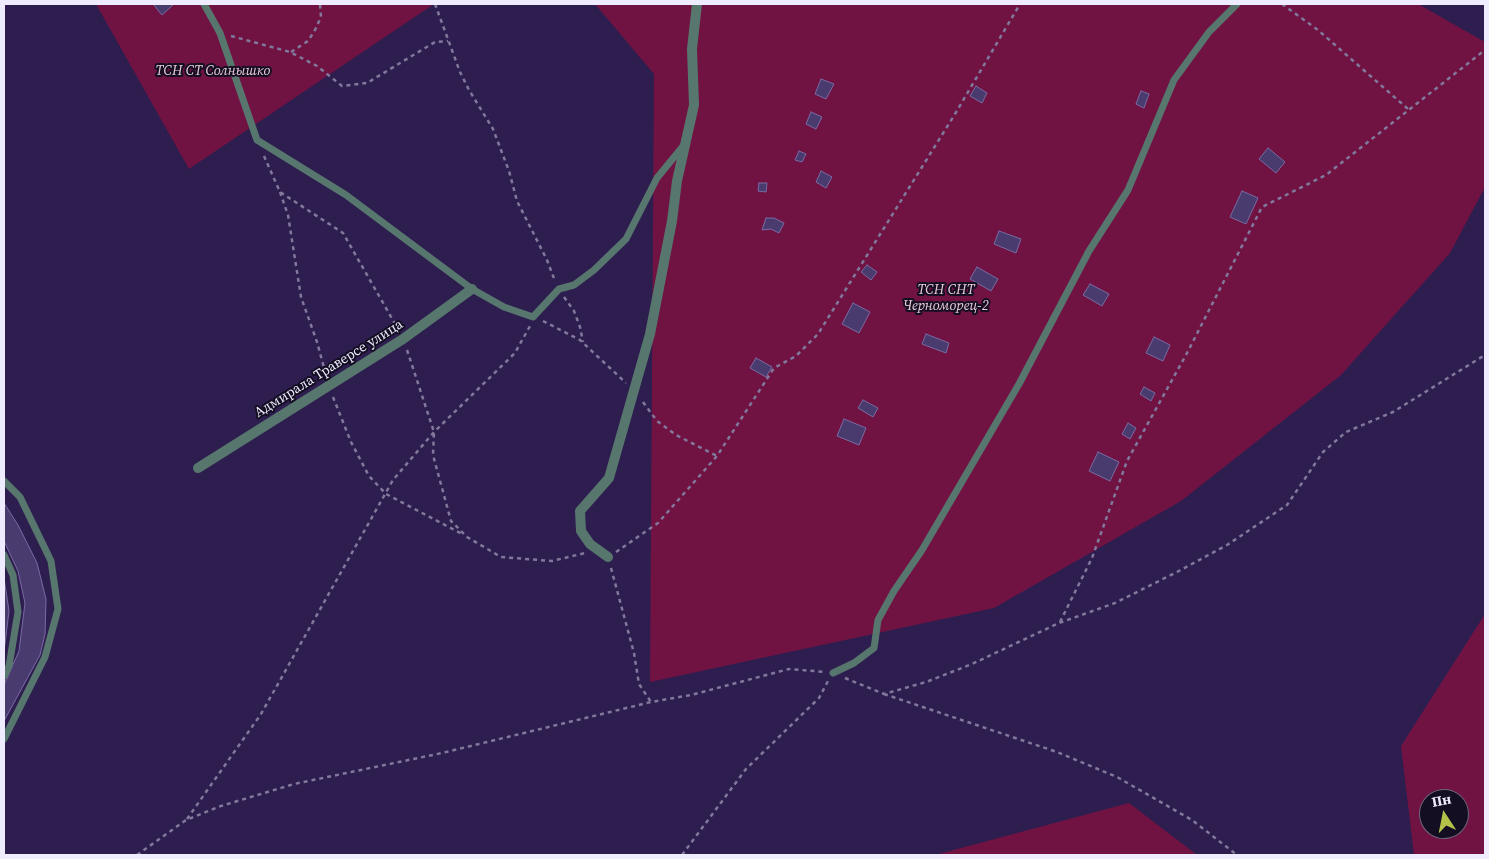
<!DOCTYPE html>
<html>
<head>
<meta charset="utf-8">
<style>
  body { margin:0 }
  #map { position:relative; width:1489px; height:859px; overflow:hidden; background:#2e1e4f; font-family:"Source Serif 4",serif }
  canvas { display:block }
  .frame { position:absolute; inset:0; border:5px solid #efecff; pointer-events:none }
  .north { position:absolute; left:1419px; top:789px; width:50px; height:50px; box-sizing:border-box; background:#140e23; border:1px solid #6c677b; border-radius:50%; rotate:349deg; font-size:14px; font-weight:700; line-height:20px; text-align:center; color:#efecff }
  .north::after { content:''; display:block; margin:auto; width:18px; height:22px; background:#b5c249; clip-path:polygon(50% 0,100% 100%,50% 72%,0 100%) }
</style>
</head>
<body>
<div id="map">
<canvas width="1489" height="859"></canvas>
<div class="frame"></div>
<div class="north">Пн</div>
</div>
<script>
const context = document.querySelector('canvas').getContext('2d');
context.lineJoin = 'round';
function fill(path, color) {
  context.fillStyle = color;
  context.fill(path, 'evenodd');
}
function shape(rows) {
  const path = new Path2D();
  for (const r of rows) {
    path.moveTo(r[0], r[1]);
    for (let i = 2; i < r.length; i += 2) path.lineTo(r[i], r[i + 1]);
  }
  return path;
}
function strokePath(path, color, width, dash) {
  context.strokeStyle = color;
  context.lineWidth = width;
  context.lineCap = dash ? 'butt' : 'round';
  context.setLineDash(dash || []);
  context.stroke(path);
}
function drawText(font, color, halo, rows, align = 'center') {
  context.font = font + ' "Source Serif 4",serif';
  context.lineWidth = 4;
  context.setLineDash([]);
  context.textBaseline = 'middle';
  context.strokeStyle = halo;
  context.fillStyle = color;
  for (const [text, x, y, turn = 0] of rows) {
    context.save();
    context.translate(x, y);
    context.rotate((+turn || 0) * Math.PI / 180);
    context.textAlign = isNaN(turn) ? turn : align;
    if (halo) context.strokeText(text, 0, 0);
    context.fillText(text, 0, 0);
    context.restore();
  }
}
fill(shape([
  [96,4,434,4,189,169],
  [595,4,1418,4,1485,42,1485,187,1450,253,1341,375,1181,501,994,608,650,682,654,74],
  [1485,614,1485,855,1414,855,1401,746],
  [1429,799,1459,799,1459,829,1429,829],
  [1129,803,1197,855,935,855]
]), '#701343');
const building = shape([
  [153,4,174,4,162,15,153,4],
  [821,79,834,84,826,99,815,94,821,79],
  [976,86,987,93,982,103,970,96,976,86],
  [1141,91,1149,94,1144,108,1136,104,1141,91],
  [811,112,822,117,816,129,806,124,811,112],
  [1268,148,1285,162,1276,173,1259,159,1268,148],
  [799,151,806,154,802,162,795,160,799,151],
  [821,171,832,177,826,188,816,182,821,171],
  [759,183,767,183,766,192,758,191,759,183],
  [1242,191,1258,198,1246,224,1230,217,1242,191],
  [766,218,774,218,784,223,779,233,771,229,762,230,766,218],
  [999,231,1021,239,1016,253,994,244,999,231],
  [867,265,877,272,871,280,861,272,867,265],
  [977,267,998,279,991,291,970,279,977,267],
  [1090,284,1109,294,1102,306,1083,295,1090,284],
  [853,303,870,312,859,333,842,324,853,303],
  [926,334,949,343,946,353,922,344,926,334],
  [1154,337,1170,345,1163,361,1146,353,1154,337],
  [756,358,772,367,766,377,750,368,756,358],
  [1144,387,1155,393,1151,401,1140,394,1144,387],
  [863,400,878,408,873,417,858,408,863,400],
  [844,419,866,428,859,445,837,436,844,419],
  [1128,423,1136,428,1130,439,1122,434,1128,423],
  [1098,452,1119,462,1110,481,1089,471,1098,452],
  [4,503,18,525,37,563,46,599,45,634,40,655,4,721,4,685,19,651,25,603,18,571,4,541,4,503],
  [4,578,9,611,4,652,4,578]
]);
fill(building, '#4a3b6f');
strokePath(building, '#796ba3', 1);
strokePath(shape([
  [435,4,460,72,469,90,493,129,509,171,517,201,547,260,555,281],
  [1282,4,1318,30,1408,109],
  [231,36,290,52,317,66,342,86,367,83,435,42,448,41],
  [291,52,308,41,315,30,321,17,320,4],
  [264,156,280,192,343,233,398,329],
  [280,192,288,215,301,297,317,342,326,375],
  [564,297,574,311,580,327,583,342],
  [543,321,580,340,626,383],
  [407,350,434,432,433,455,451,521,467,537,501,557,552,561,585,553],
  [333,397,351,442,369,476,386,494,464,535],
  [643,402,657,421,676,435,717,456],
  [616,552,658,523,717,456,774,368,796,356,818,334,955,114,1020,4],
  [611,568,634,653,639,684,651,702],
  [1060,622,1092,558,1127,461,1186,355,1262,207,1326,175,1485,50],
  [845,678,884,694,926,682,972,664,1059,623,1115,603,1177,572,1227,545,1287,505,1323,452,1346,432,1393,412,1485,355],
  [884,694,1057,752,1117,777,1192,820,1237,855],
  [187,819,261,714,393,480,434,432,515,353,530,326],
  [137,855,186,820,221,806,294,784,442,753,651,702,691,695,789,669,825,672],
  [682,855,746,769,819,698,828,681]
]), '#82789c', 2.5, [4, 4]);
strokePath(shape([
  [204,4,220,33,257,140,346,195,472,289,504,307,533,317,559,289,574,285,594,270,626,239,657,178,684,145],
  [4,481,20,497,51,561,58,609,45,657,4,739],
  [4,555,13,575,18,612,9,666,4,676],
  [833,673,854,663,874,648,878,620,894,591,922,550,1019,384,1089,251,1128,190,1174,80,1209,32,1237,4]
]), '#57766d', 7);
strokePath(shape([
  [198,468,403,339,472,289],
  [608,557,590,544,581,531,580,511,609,478,650,334,672,221,677,181,694,105,692,49,697,4]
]), '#57766d', 10);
drawText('italic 14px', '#ebccd7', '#140e23', [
  ["ТСН СТ Солнышко",213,71],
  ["ТСН СНТ",946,290],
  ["Черноморец-2",946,306]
]);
drawText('14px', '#efecff', '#140e23', [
  ["Адмирала Траверсе улица",329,369,-32]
]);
</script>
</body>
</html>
